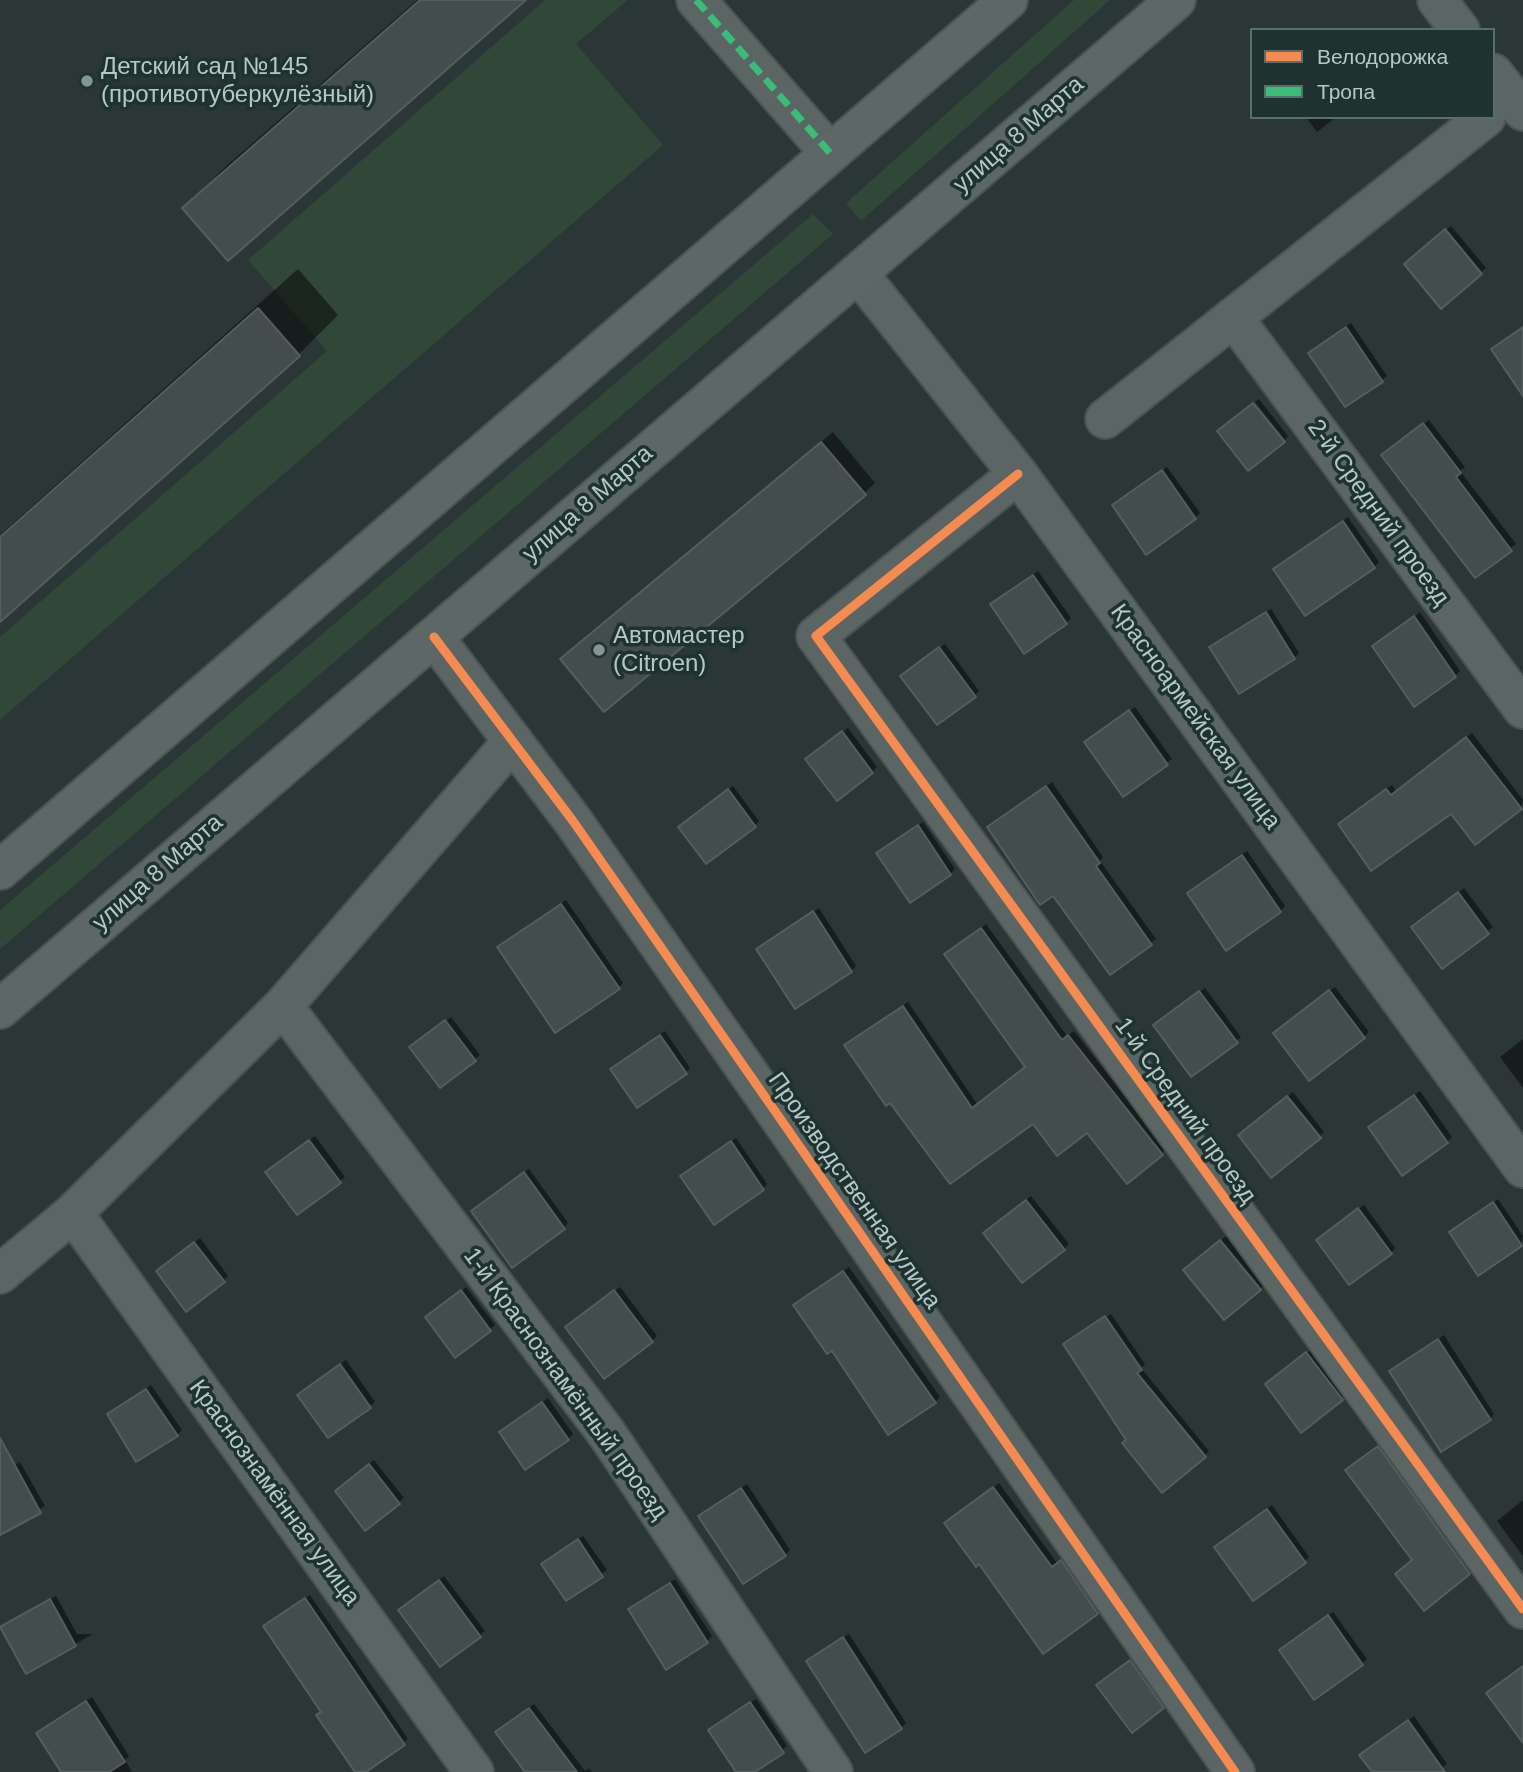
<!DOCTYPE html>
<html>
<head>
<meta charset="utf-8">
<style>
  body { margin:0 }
  #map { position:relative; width:1523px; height:1772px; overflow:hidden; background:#2b3736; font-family:Helvetica,sans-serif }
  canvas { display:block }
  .legend { position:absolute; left:1250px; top:28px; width:245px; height:91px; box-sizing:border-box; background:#1e322f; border:2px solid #5a6e6b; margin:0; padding:9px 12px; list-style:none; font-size:21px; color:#b5c8c6 }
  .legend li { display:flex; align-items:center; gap:14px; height:35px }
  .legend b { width:35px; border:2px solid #5a6e6b }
</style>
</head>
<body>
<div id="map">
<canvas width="1523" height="1772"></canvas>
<ul class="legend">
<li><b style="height:9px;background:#f68b52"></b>Велодорожка</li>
<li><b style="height:9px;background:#3abd76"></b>Тропа</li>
</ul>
</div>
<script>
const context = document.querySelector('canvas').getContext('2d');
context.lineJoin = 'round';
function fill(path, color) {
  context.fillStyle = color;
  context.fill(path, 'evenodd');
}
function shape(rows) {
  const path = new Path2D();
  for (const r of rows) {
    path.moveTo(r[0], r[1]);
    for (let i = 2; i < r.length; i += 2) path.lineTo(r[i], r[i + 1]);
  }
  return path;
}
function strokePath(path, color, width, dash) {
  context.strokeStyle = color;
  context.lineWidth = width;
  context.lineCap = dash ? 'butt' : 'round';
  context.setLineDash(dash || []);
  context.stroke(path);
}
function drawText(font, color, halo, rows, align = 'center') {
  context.font = font + ' Helvetica,sans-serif';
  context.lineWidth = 7;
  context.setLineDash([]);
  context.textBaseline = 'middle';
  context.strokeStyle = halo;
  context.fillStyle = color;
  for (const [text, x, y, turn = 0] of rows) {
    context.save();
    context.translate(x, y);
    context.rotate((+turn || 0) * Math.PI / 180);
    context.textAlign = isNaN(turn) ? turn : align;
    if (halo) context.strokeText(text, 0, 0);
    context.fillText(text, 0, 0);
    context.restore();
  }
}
fill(shape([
  [545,0,628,0,576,44,663,145,0,720,0,637,327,351,248,260],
  [1074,0,1110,0,861,221,846,203],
  [813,214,833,234,0,949,0,910]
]), '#314737');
fill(shape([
  [417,0,524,0,184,208,224,168],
  [1306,117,1336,117,1317,132],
  [1451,226,1486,268,1441,306,1411,259],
  [298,269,338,315,299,354,0,620,0,535],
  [1351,323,1387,376,1346,405,1310,353],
  [1259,399,1288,436,1285,440,1255,402],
  [1429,420,1465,467,1460,471,1516,544,1476,576,1388,451],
  [833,432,875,483,864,493,573,649],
  [1167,467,1200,513,1195,518,1119,501],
  [1348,517,1379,562,1374,567,1275,569],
  [1038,571,1071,618,1066,623,997,599],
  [1271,609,1299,653,1294,658,1216,643],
  [1420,612,1460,671,1455,676,1374,646],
  [945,644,979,691,974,696,907,671],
  [1135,707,1172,759,1123,794,1091,738],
  [848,728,877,767,872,772,812,754],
  [1472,733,1523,800,1521,808,1345,819,1392,785,1396,791],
  [1052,782,1103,857,1100,861,1156,939,1110,973,1054,893,994,823],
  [733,786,759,821,754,826,685,822],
  [923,822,955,869,950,874,878,853],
  [1247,851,1285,906,1280,911,1194,889],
  [1464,888,1493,927,1443,966,1418,922],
  [566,900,623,983,618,988,504,942],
  [819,908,856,966,851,971,758,949],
  [986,924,1067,1036,1074,1031,1166,1149,1162,1153,1087,1131,1033,1121,950,1182,851,1041,908,1002,977,1104,1027,1067,951,950],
  [1335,987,1369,1032,1364,1037,1281,1028],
  [1205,988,1241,1037,1236,1041,1160,1020],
  [451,1017,480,1055,475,1059,417,1043],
  [665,1031,690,1068,686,1072,617,1065],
  [1523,1039,1523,1088,1500,1057],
  [1420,1091,1452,1137,1447,1142,1375,1123],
  [1293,1092,1324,1132,1319,1137,1245,1131],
  [315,1136,345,1177,297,1213,272,1167],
  [736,1138,767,1184,763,1189,682,1176],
  [529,1169,568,1223,564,1228,478,1206],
  [1031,1196,1069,1244,1064,1249,990,1228],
  [1498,1199,1523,1236,1521,1245,1456,1228],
  [1364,1205,1395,1248,1391,1253,1323,1235],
  [1226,1236,1265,1284,1260,1289,1190,1265],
  [200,1238,228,1276,223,1281,163,1266],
  [849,1267,940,1397,935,1402,800,1301],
  [466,1287,495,1325,456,1355,432,1313],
  [620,1287,657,1336,652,1341,572,1323],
  [1111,1314,1145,1364,1141,1368,1209,1451,1205,1456,1128,1439,1068,1343],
  [1444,1335,1494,1414,1490,1419,1392,1371],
  [1312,1349,1347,1394,1301,1430,1272,1380],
  [346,1360,375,1402,329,1436,304,1390],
  [151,1385,182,1430,177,1435,114,1410],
  [548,1398,573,1434,568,1439,506,1428],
  [1383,1442,1474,1568,1424,1608,1414,1560,1352,1465],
  [374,1460,404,1498,366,1528,342,1486],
  [20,1462,45,1506,0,1533,0,1473],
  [999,1483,1057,1563,1066,1557,1102,1608,1044,1652,951,1519],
  [747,1484,790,1550,785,1555,705,1512],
  [1523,1500,1523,1556,1497,1521],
  [1272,1505,1309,1557,1305,1561,1221,1542],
  [583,1536,607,1570,566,1599,548,1560],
  [444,1576,485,1631,440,1665,405,1606],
  [675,1579,712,1636,707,1641,635,1605],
  [310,1595,408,1739,363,1772,358,1772,271,1621],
  [56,1596,77,1634,93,1634,26,1672,2,1627],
  [1333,1612,1367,1659,1362,1664,1286,1645],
  [849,1634,906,1723,901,1728,813,1656],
  [1136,1656,1168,1702,1163,1707,1103,1681],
  [92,1697,129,1756,125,1760,132,1772,63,1772,38,1733],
  [756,1699,787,1746,751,1772,738,1772,715,1726],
  [534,1704,585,1771,589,1768,592,1772,534,1772,502,1728],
  [1414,1716,1447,1764,1437,1772,1374,1772,1366,1750]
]), '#0007');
const building = shape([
  [420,0,526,0,228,261,182,208,420,0],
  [1445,229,1482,274,1441,309,1404,264,1445,229],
  [258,308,300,356,0,622,0,537,258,308],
  [1346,327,1383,382,1345,407,1308,353,1346,327],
  [1523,327,1523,396,1491,349,1523,327],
  [1253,403,1285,442,1248,471,1217,431,1253,403],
  [1423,423,1461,473,1456,477,1512,551,1475,578,1381,455,1423,423],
  [821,442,866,495,604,712,560,659,821,442],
  [1162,470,1196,519,1146,555,1112,505,1162,470],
  [1343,521,1375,568,1305,616,1273,569,1343,521],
  [1033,575,1067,624,1024,654,990,604,1033,575],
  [1266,612,1295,659,1239,694,1209,647,1266,612],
  [1414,616,1456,677,1414,707,1372,646,1414,616],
  [939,647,976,697,937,725,900,676,939,647],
  [1129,710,1168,765,1123,797,1084,742,1129,710],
  [842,731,873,773,837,801,805,759,842,731],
  [1466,737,1522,809,1475,845,1451,814,1371,871,1338,824,1386,789,1391,795,1466,737],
  [1046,786,1100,863,1096,866,1152,945,1110,975,1053,896,1040,905,987,827,1046,786],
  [728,789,756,827,706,864,678,827,728,789],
  [918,825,951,875,910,903,876,853,918,825],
  [1242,855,1281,912,1226,951,1187,893,1242,855],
  [1458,892,1489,934,1442,969,1411,927,1458,892],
  [561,904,620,989,555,1033,497,947,561,904],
  [813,911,852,972,795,1009,756,949,813,911],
  [981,928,1062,1040,1068,1035,1163,1155,1127,1184,1087,1133,1057,1156,1033,1124,950,1184,890,1103,886,1106,844,1045,903,1006,972,1108,1025,1067,944,954,981,928],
  [1329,990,1365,1038,1309,1081,1273,1033,1329,990],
  [1199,991,1238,1043,1191,1077,1153,1025,1199,991],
  [445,1020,476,1061,440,1088,409,1047,445,1020],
  [660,1035,687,1074,637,1108,610,1069,660,1035],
  [1414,1095,1448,1143,1402,1176,1368,1127,1414,1095],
  [1287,1096,1321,1138,1271,1178,1238,1135,1287,1096],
  [309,1140,341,1183,297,1215,265,1172,309,1140],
  [731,1141,764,1190,714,1225,680,1176,731,1141],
  [524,1172,565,1229,512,1268,471,1211,524,1172],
  [1026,1200,1065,1250,1022,1283,983,1233,1026,1200],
  [1493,1202,1522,1246,1478,1276,1449,1232,1493,1202],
  [1358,1208,1392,1254,1349,1285,1316,1240,1358,1208],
  [1220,1240,1261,1290,1224,1320,1183,1270,1220,1240],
  [194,1242,225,1282,186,1312,156,1271,194,1242],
  [843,1271,936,1403,888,1435,832,1351,827,1354,793,1305,843,1271],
  [461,1290,491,1331,455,1358,425,1317,461,1290],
  [614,1290,653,1342,604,1379,565,1327,614,1290],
  [1105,1316,1142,1370,1137,1373,1206,1457,1162,1493,1122,1443,1126,1440,1063,1344,1105,1316],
  [1438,1339,1491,1420,1441,1452,1389,1371,1438,1339],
  [1306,1352,1343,1400,1301,1433,1265,1384,1306,1352],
  [340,1364,371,1408,328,1438,297,1395,340,1364],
  [146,1389,178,1436,136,1462,107,1414,146,1389],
  [542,1402,569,1440,525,1470,499,1432,542,1402],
  [0,1438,41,1513,0,1535,0,1438],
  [1378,1446,1470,1574,1424,1611,1395,1574,1412,1560,1345,1470,1378,1446],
  [369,1464,400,1504,365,1531,335,1491,369,1464],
  [993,1487,1052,1567,1061,1560,1098,1614,1043,1654,979,1564,976,1567,944,1523,993,1487],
  [741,1488,786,1556,743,1584,698,1516,741,1488],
  [1267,1509,1306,1563,1253,1601,1214,1547,1267,1509],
  [578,1539,603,1577,566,1601,541,1564,578,1539],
  [439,1580,481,1637,440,1667,398,1610,439,1580],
  [670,1583,708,1643,666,1670,628,1609,670,1583],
  [305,1598,405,1745,366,1772,355,1772,316,1715,321,1712,263,1626,305,1598],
  [50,1599,76,1646,26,1674,0,1627,50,1599],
  [1328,1615,1363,1665,1314,1700,1279,1650,1328,1615],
  [843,1637,902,1729,865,1753,806,1661,843,1637],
  [1130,1660,1164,1708,1132,1733,1096,1685,1130,1660],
  [1523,1666,1523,1743,1486,1693,1523,1666],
  [86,1701,125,1762,109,1772,61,1772,36,1733,86,1701],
  [750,1702,784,1753,755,1772,736,1772,708,1730,750,1702],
  [529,1708,577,1772,525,1772,495,1732,529,1708],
  [1408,1720,1445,1772,1372,1772,1359,1755,1408,1720]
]);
fill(building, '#434d4c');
strokePath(building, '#535f5d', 2);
const minor = shape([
  [696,0,830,153],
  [1437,0,1460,30],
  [1493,73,1523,111],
  [858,273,1018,474,1523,1168],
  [1233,317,1523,709],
  [1105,419,1486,117],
  [1018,474,816,636,1523,1609],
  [434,637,573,821,1235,1772],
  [283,1006,607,1434,833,1772],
  [73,1213,474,1772],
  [0,1274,73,1213,283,1006,513,741]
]);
const major = shape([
  [0,870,1008,0],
  [0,1009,1176,0]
]);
strokePath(minor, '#485251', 42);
strokePath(major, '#485453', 42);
strokePath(minor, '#5b6564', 38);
strokePath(major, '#5d6766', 38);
strokePath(shape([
  [696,0,830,153]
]), '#3abd76', 7, [14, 7]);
strokePath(shape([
  [1018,474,816,636,1523,1609],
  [434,637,573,821,1235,1772]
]), '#f68b52', 9);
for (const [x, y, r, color] of [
  [87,81,7,"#859594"],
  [599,650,7,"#859594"]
]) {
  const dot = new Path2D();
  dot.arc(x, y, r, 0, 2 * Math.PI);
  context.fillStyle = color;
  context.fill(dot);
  strokePath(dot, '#1e322f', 2.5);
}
drawText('24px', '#b5c8c6', '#1e322f', [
  ["Детский сад №145",101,67],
  ["(противотуберкулёзный)",101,95],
  ["Автомастер",613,636],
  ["(Citroen)",613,664]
], 'left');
drawText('24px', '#b5c8c6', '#1e322f', [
  ["улица 8 Марта",1019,135,-41],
  ["улица 8 Марта",588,504,-41],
  ["2-й Средний проезд",1378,513,54],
  ["Красноармейская улица",1195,717,54],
  ["улица 8 Марта",158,873,-41],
  ["1-й Средний проезд",1185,1111,54],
  ["Производственная улица",854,1191,55],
  ["1-й Краснознамённый проезд",565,1384,54],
  ["Краснознамённая улица",274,1493,54]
]);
</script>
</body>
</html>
